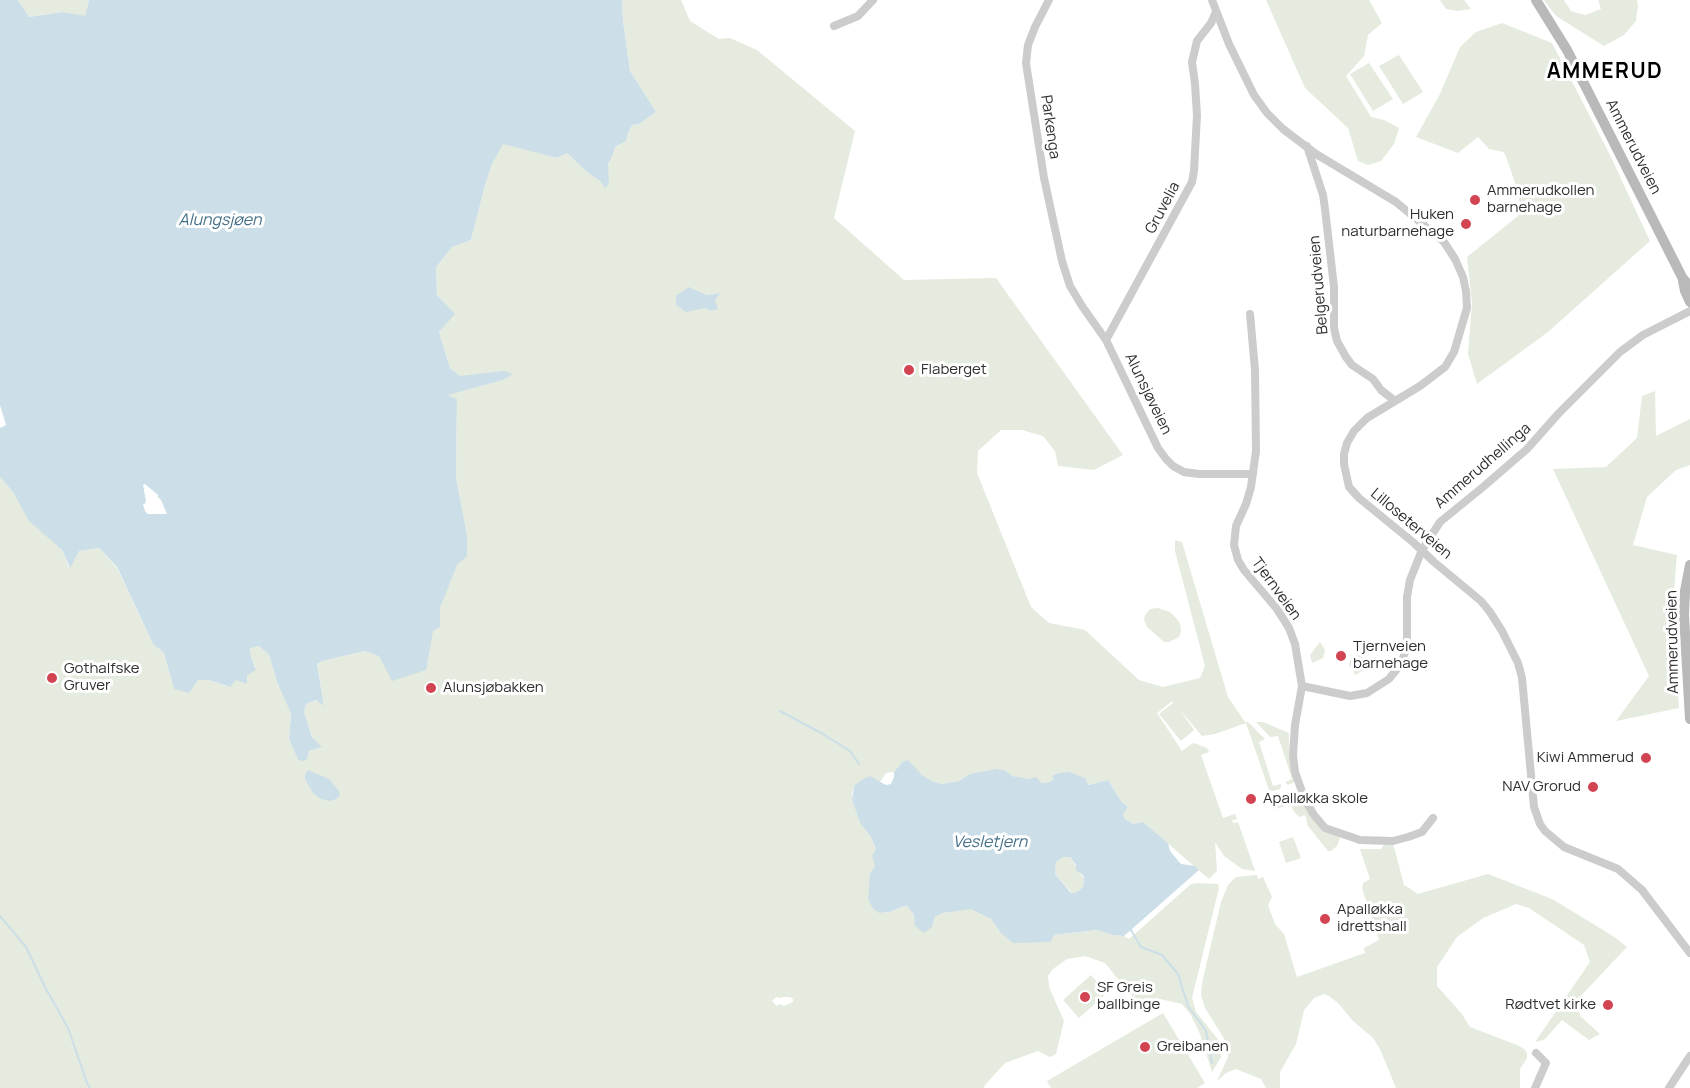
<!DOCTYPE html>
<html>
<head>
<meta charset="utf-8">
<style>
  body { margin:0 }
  canvas { display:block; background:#fff }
</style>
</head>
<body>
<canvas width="1690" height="1088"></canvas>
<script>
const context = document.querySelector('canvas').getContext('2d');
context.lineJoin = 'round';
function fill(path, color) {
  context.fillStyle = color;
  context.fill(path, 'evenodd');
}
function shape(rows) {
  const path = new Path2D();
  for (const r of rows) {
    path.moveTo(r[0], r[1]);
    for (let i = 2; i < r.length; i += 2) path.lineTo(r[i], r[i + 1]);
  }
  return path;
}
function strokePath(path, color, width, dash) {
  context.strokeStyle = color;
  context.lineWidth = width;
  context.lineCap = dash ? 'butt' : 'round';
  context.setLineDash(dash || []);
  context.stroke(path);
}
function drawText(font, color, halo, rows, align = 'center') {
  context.font = font + ' Manrope,sans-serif';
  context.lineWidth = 6;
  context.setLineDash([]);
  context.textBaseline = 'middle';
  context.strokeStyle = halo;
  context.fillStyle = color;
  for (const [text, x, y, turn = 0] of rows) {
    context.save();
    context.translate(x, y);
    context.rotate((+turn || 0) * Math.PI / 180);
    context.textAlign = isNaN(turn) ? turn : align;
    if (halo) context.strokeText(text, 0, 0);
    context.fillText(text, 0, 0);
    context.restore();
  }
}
fill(shape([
  [18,0,89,0,85,17,62,12,29,17],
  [622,0,681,0,690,21,719,39,730,38,757,50,855,131,834,218,904,280,996,278,1123,455,1094,470,1058,466,1055,451,1043,436,1022,430,1001,430,978,451,977,473,1031,607,1049,623,1085,630,1139,680,1163,687,1200,678,1205,666,1175,551,1175,540,1182,542,1228,697,1245,722,1248,722,1265,739,1259,742,1273,786,1281,784,1281,786,1280,789,1273,791,1269,790,1246,723,1215,734,1202,736,1179,709,1194,730,1181,741,1159,714,1173,703,1172,701,1157,713,1182,751,1190,745,1194,743,1207,748,1209,752,1201,755,1223,818,1235,814,1237,819,1233,820,1232,822,1234,823,1238,822,1255,871,1242,869,1224,856,1215,842,1217,871,1209,879,1143,822,1133,824,1124,818,1122,815,1128,807,1121,801,1108,780,1087,785,1052,776,1054,779,1049,782,1041,783,1012,776,1006,771,970,774,959,781,942,784,932,781,922,775,914,768,902,762,894,772,886,773,880,782,854,786,852,793,852,800,860,823,871,837,876,849,875,866,868,898,873,909,879,913,890,912,901,907,907,906,914,915,932,927,935,917,943,913,971,908,991,919,1000,932,1054,935,1097,930,1113,935,1124,936,1129,939,1191,884,1198,883,1218,884,1219,888,1192,998,1196,1012,1220,1042,1221,1057,1212,1072,1200,1034,1191,1015,1182,1004,1160,999,1138,1002,1130,994,1105,963,1085,956,1067,959,1053,969,1048,976,1049,987,1064,1021,1056,1054,1050,1057,1038,1051,1005,1063,985,1085,984,1088,0,1088,0,477,13,492,30,521,62,550,69,568,79,551,99,548,117,568,153,644,164,653,174,689,198,680,209,680,229,687,236,680,256,669,251,656,250,647,259,646,269,655,277,682,291,714,289,739,298,760,307,759,309,751,319,748,312,737,304,712,306,704,316,700,324,705,317,664,322,661,365,651,379,655,388,670,433,631,440,627,440,608,467,535,456,477,457,399,447,395,503,380,460,376,450,368,439,332,454,314,437,295,436,267,452,247,471,240,484,189,492,164,502,143,557,158,567,153,587,172,600,181,605,187,608,184,608,164,613,155,615,147,626,141,628,133,632,125,639,124,656,112,630,71,623,21],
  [689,287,707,295,719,293,710,311,705,308],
  [776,997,780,998,783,997,790,997,793,999,793,1002,784,1006,780,1004,777,1006,772,1001],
  [1266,0,1369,0,1382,23,1368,35,1364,56,1346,76,1371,117,1384,120,1399,128,1394,144,1381,161,1368,165,1358,161,1348,128,1305,88],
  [1440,0,1464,0,1471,9,1458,11,1446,9],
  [1544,0,1564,0,1571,11,1585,15,1601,9,1598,0,1637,0,1638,5,1636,21,1624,35,1604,46,1556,16],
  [1502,23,1552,43,1610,155,1650,241,1548,332,1477,384,1468,354,1472,303,1467,257,1518,216,1520,206,1518,191,1505,154,1503,152,1489,149,1478,137,1458,153,1416,137,1440,94,1460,47,1476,32],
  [1399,55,1423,92,1403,104,1379,66],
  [1369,63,1393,99,1373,111,1350,74],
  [1655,391,1656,436,1690,419,1690,465,1676,470,1647,497,1633,545,1677,555,1672,612,1679,708,1616,721,1649,676,1553,469,1606,467,1637,438,1642,396],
  [1158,608,1170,612,1177,619,1180,624,1181,631,1179,637,1169,642,1164,642,1147,627,1144,620,1145,615,1150,609],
  [1320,642,1325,650,1323,658,1312,663,1310,655],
  [1361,654,1365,665,1364,670,1355,675,1349,664,1351,659],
  [1256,722,1263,722,1289,733,1289,753,1295,782,1288,785,1285,782,1292,779,1278,736,1270,737],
  [1298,791,1333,834,1340,838,1337,846,1331,851,1328,851,1308,826,1305,815,1299,817,1293,810,1291,804,1276,809,1274,803,1276,799],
  [1293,837,1301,858,1286,863,1279,842],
  [1385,843,1393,843,1404,885,1418,894,1488,874,1552,899,1613,936,1627,947,1577,1000,1580,1016,1600,1034,1589,1040,1562,1020,1544,1040,1535,1042,1590,962,1584,945,1529,908,1516,904,1483,918,1457,937,1437,967,1437,986,1462,1014,1470,1027,1517,1045,1524,1049,1527,1053,1527,1058,1520,1069,1520,1088,1396,1088,1380,1049,1373,1038,1353,1021,1338,1003,1329,996,1324,994,1314,998,1304,1010,1296,1044,1280,1072,1280,1088,1266,1088,1261,1079,1236,1069,1226,1073,1217,1081,1228,1057,1228,1045,1205,1008,1201,995,1202,983,1221,902,1228,885,1236,877,1257,875,1258,879,1263,877,1272,897,1268,905,1275,924,1284,934,1297,977,1365,953,1364,948,1379,940,1362,888,1363,883,1370,879,1360,849,1381,849],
  [1063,857,1070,857,1084,879,1083,887,1077,892,1072,893,1055,874,1056,862],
  [1091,975,1107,993,1079,1018,1063,1000],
  [1163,1013,1205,1083,1197,1088,1051,1088,1047,1081]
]), '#e5ebde');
fill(shape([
  [0,0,18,0,29,17,62,12,85,16,89,0,622,0,623,21,630,71,656,112,639,124,632,125,628,133,626,141,615,147,613,155,608,164,609,184,605,188,600,181,587,172,567,153,557,158,503,144,492,164,484,189,471,240,452,247,436,267,437,295,455,314,439,332,450,368,460,376,504,371,513,374,503,380,448,395,457,399,456,477,467,535,467,556,457,565,440,608,440,627,433,631,426,670,392,681,379,656,365,651,322,661,317,664,324,706,316,700,306,704,304,712,312,737,322,747,309,751,307,759,304,761,298,760,289,739,291,714,277,682,269,655,259,646,250,648,251,656,256,670,247,675,247,684,236,680,230,687,209,680,198,680,189,693,174,689,164,653,153,644,117,567,99,548,79,551,70,568,62,550,29,521,13,492,0,477,0,428,6,425,0,405],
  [145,484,158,495,158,497,161,500,167,514,148,514,145,511,143,504,146,503,145,501,146,501,143,485],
  [689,287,707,295,720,293,715,301,718,309,710,311,705,308,686,312,676,305,676,296],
  [908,760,922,775,932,781,942,784,959,781,970,774,996,769,1006,771,1012,776,1029,779,1036,777,1041,783,1049,782,1054,779,1052,776,1059,773,1069,772,1085,778,1088,785,1108,780,1121,801,1128,807,1123,814,1124,818,1133,824,1143,822,1168,843,1170,851,1181,864,1195,866,1199,870,1124,936,1113,935,1097,930,1054,935,1050,942,1013,943,1000,932,991,919,971,909,943,913,935,917,932,927,924,933,915,926,914,915,907,906,901,907,890,912,879,913,873,909,868,899,870,874,875,866,872,856,876,849,871,837,860,823,852,800,854,786,863,779,870,776,886,785,891,784,894,777,894,772,902,762],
  [1063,857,1070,857,1076,865,1076,870,1078,872,1082,874,1084,878,1083,887,1077,892,1071,893,1055,874,1056,862],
  [308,770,329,779,339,791,340,796,336,799,329,801,321,799,313,793,305,779,305,774]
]), '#ccdee8');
strokePath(shape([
  [780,711,823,734,850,751,859,764],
  [0,916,26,947,46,989,68,1028,87,1083,90,1088],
  [1131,930,1141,947,1162,955,1178,974,1188,1006,1206,1031,1212,1063]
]), '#ccdee8', 2);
strokePath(shape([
  [1049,0,1035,27,1028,45,1026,63,1044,178,1062,261,1070,286,1082,306,1106,340,1158,448,1166,459,1173,466,1184,472,1199,474,1253,474],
  [1212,0,1229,44,1254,95,1267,113,1283,129,1316,154,1396,202,1444,242,1455,259,1463,277,1466,291,1467,308,1454,352,1445,367,1420,386,1367,418,1354,431,1347,443,1344,454,1344,464,1349,487,1359,498,1414,543,1434,562,1481,601,1490,612,1502,631,1518,663,1522,678,1534,807,1540,824,1545,831,1564,847,1618,869,1642,890,1690,953],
  [834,26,858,16,873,0],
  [1307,146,1323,195,1325,209,1334,287,1334,328,1337,341,1346,357,1352,365,1373,379,1381,390,1395,401],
  [1250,314,1255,370,1256,451,1251,487,1246,504,1236,526,1234,545,1238,560,1244,570,1277,609,1289,628,1295,644,1302,686,1295,725,1293,755,1295,772,1305,800,1314,815,1325,828,1360,840,1393,841,1408,837,1422,832,1433,818],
  [1106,340,1192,182,1194,171,1197,115,1195,84,1192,62,1197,41,1211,23,1216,12],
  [1302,686,1350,696,1367,693,1389,679,1401,664,1405,652,1407,637,1407,597,1410,580,1422,550,1440,522,1483,487,1527,449,1559,413,1620,352,1643,335,1690,311],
  [1535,1088,1546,1063,1536,1053],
  [1669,1088,1690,1056]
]), '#ccc', 8);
strokePath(shape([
  [1536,0,1567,50,1682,277,1690,287],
  [1683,281,1685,291,1690,302],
  [1690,565,1685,591,1684,615,1690,719]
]), '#b9b9b9', 10);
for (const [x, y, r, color] of [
  [1475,200,6,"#d34452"],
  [1466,224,6,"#d34452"],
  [909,370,6,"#d34452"],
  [1341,656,6,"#d34452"],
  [52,678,6,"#d34452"],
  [431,688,6,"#d34452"],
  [1646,758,6,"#d34452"],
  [1593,787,6,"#d34452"],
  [1251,799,6,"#d34452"],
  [1325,919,6,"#d34452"],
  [1085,997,6,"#d34452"],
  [1608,1005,6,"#d34452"],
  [1145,1047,6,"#d34452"]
]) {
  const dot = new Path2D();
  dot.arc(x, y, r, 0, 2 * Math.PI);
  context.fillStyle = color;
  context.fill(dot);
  strokePath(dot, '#fff', 2);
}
drawText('15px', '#2f2f2f', '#fff', [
  ["Parkenga",1050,127,82],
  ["Ammerudveien",1633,147,63],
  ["Gruvelia",1163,208,-62],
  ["Belgerudveien",1319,285,-95],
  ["Alunsjøveien",1148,394,64],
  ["Ammerudhellinga",1483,466,-41],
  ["Lilloseterveien",1411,524,40],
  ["Tjernveien",1276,589,54],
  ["Ammerudveien",1673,642,-91]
]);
drawText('15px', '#2f2f2f', '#fff', [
  ["Ammerudkollen",1487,191],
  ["barnehage",1487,208],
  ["Huken",1454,215,"right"],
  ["naturbarnehage",1454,232,"right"],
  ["Flaberget",921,370],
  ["Tjernveien",1353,647],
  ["barnehage",1353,664],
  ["Gothalfske",64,669],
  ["Gruver",64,686],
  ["Alunsjøbakken",443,688],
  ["Kiwi Ammerud",1634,758,"right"],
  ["NAV Grorud",1581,787,"right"],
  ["Apalløkka skole",1263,799],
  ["Apalløkka",1337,910],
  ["idrettshall",1337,927],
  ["SF Greis",1097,988],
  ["ballbinge",1097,1005],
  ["Rødtvet kirke",1596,1005,"right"],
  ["Greibanen",1157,1047]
], 'left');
drawText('italic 16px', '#457089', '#fff', [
  ["Alungsjøen",220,221],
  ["Vesletjern",990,843]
]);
context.letterSpacing = '1.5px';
drawText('bold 21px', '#000', '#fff', [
  ["AMMERUD",1605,72]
]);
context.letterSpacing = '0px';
</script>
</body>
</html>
